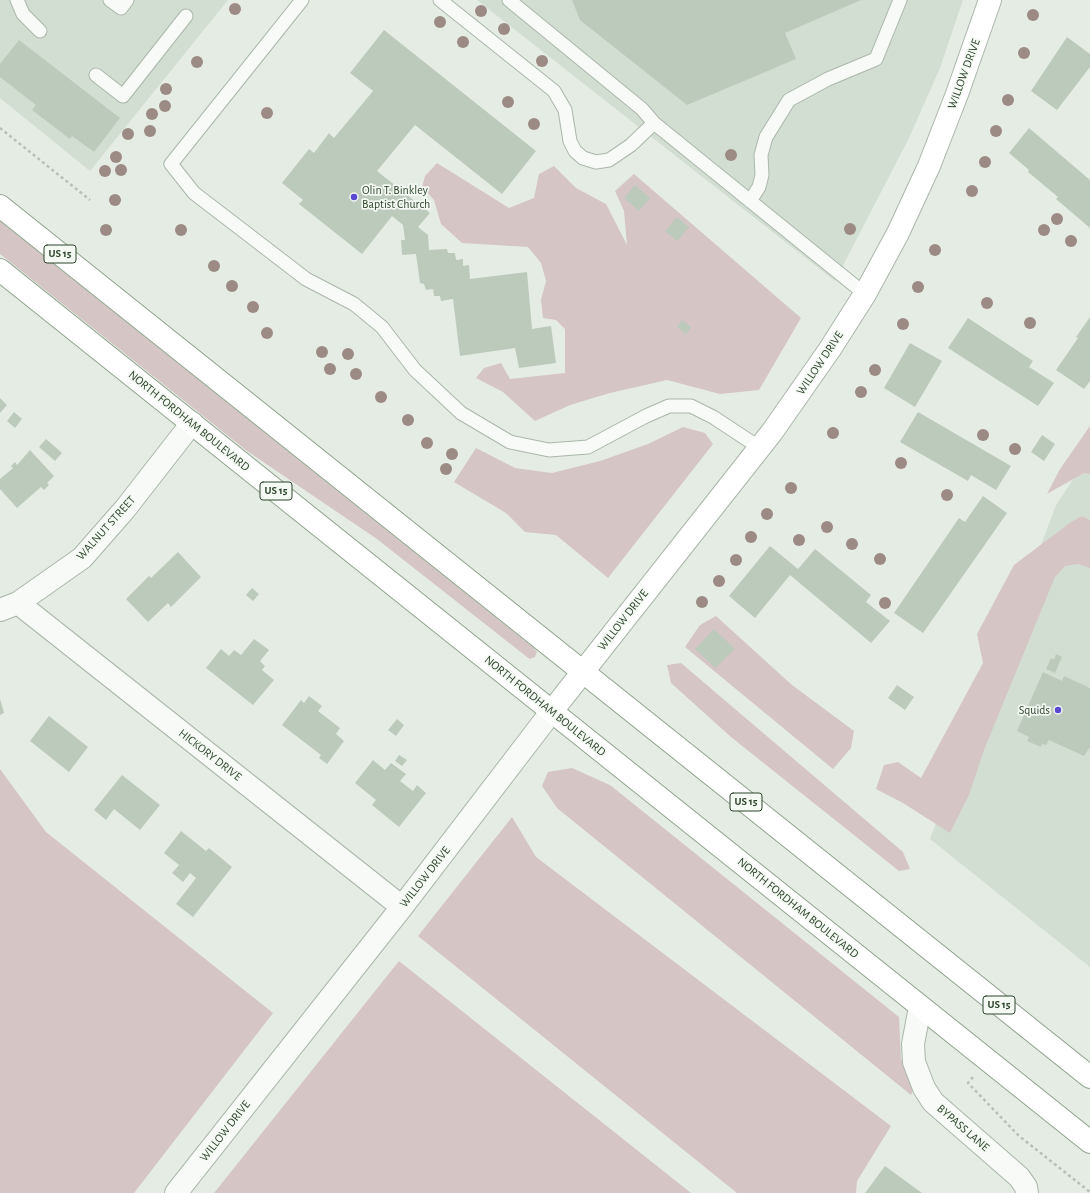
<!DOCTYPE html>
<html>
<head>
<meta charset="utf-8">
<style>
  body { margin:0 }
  canvas { display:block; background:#e5ece4 }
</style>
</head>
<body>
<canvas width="1090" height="1193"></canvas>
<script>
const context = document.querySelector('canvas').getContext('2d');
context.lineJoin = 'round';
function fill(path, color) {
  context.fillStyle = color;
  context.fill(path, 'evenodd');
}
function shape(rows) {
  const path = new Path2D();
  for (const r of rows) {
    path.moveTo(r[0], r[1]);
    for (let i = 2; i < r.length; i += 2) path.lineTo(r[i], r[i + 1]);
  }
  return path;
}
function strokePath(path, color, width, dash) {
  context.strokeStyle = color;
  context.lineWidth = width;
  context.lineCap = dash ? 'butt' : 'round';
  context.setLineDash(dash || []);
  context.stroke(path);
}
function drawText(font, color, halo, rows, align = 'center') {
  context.font = font + ' "Alegreya Sans",sans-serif';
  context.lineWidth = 3.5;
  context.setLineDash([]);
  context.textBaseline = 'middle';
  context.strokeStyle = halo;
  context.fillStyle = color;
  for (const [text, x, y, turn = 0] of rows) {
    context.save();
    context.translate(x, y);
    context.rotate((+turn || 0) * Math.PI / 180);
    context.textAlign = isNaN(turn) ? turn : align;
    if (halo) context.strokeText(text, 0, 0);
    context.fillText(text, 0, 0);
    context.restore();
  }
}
fill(shape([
  [0,0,228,0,90,171,0,98],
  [477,0,963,0,940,68,909,138,835,281],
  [1090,454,1090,967,930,839,1056,505]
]), '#d3ded2');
fill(shape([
  [437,163,509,208,534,198,539,174,554,166,576,188,606,204,627,245,624,211,615,191,634,174,801,318,759,390,720,394,667,380,610,393,570,405,535,421,503,392,476,378,484,368,501,363,510,379,565,373,565,329,556,320,543,318,541,300,546,281,541,263,528,247,462,243,441,224,434,200,422,187,425,176],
  [0,221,534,648,537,652,535,657,530,659,527,657,377,539,247,451,0,254],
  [1090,426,1090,474,1084,473,1047,494,1060,469],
  [683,427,705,433,713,444,608,578,556,535,525,532,506,513,454,482,476,448,515,468,552,473,600,461,648,444],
  [1082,516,1090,520,1090,568,1078,564,1065,566,1055,577,984,750,969,795,950,833,903,803,876,789,884,765,898,762,921,778,983,663,977,634,1014,565,1071,522],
  [716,616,792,685,854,731,851,748,833,769,685,647,700,625],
  [681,663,903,852,910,869,899,871,731,737,671,683,667,665],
  [572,768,610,785,899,1017,901,1059,915,1085,911,1095,557,808,542,786,548,772],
  [0,769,46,832,273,1013,134,1193,0,1193],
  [512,817,536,857,891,1126,857,1181,856,1193,737,1193,418,936],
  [399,961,691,1193,214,1193]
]), '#d6c5c5');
fill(shape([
  [572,0,861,0,785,33,796,59,687,105,580,20],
  [384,30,536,151,502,194,415,125,377,171,430,213,418,227,428,235,429,250,447,249,448,253,455,253,456,260,463,259,463,266,469,265,470,279,527,272,532,329,551,326,556,363,519,368,515,348,460,356,453,299,441,301,440,296,434,296,433,289,426,290,424,284,420,283,416,254,402,255,401,240,405,240,403,225,392,216,362,254,299,204,303,200,282,183,309,149,314,153,329,133,334,138,373,91,350,73],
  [1067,37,1090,54,1090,67,1057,110,1031,91],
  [19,40,120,118,94,152,72,136,70,139,32,110,36,105,0,77,0,64],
  [1029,128,1090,180,1090,228,1056,199,1058,197,1028,172,1029,170,1009,153],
  [635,185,650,198,639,211,624,198],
  [677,217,689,227,677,241,665,231],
  [1090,317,1090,381,1084,389,1056,370,1078,338,1076,337],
  [968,318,1033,361,1029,367,1054,383,1038,406,948,348],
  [682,320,691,327,686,334,677,327],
  [910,343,942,361,915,407,884,388],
  [0,398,7,405,0,413],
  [14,412,22,419,15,428,7,421],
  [918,412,1011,466,996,490,971,475,968,481,900,442],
  [1042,435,1055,444,1044,461,1031,452],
  [46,439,62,453,55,461,39,447],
  [30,450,54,476,47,483,49,485,44,490,41,487,17,508,0,489,0,479,13,468,11,466,15,462,17,465],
  [983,496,1007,513,923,633,894,613,959,518,965,522],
  [770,546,798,569,815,549,871,595,866,602,890,621,871,643,790,575,755,618,729,596],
  [178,552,201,577,171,607,168,603,148,622,126,599,149,576,151,578],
  [252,588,259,594,253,601,246,595],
  [714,629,735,649,715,668,695,649],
  [254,639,269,650,260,661,265,666,262,670,274,680,253,705,206,668,221,649,229,656,234,650,241,655],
  [1056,654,1062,657,1055,673,1046,669,1051,658,1054,660],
  [1043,672,1062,681,1064,676,1090,688,1090,747,1084,756,1049,740,1046,745,1042,744,1041,747,1027,741,1029,737,1017,731],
  [897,685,914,697,905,710,888,698],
  [309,696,322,706,318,711,340,728,336,734,344,741,327,764,319,758,321,755,282,725,301,700,304,703],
  [0,699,4,713,0,715],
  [49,716,88,747,69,772,30,741],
  [397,719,404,725,396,736,388,730],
  [399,755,407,760,402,766,395,761],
  [373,760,385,770,391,763,406,774,400,781,413,791,417,785,426,793,399,827,372,805,376,800,355,783],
  [122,775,160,805,140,830,114,809,106,820,94,810],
  [181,831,206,851,209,848,232,867,193,917,176,904,196,878,190,873,183,882,172,873,179,865,164,853],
  [885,1166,922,1193,865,1193]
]), '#bccabb');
const lane = shape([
  [17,0,23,14,40,31],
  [110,0,121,8,127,0],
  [302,0,171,164,194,193,306,279,354,304,382,327,415,370,461,413,510,442,549,450,588,447,646,416,669,406,691,406,713,417,760,448],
  [440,0,554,91,565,110,570,141,575,151,583,158,596,162,609,160,631,145,654,123],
  [509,0,642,109,654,123,865,294],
  [96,75,123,96,186,16],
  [750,201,759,187,762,175,761,155,766,137,789,100,828,79,876,59,900,0]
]);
const street = shape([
  [18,603,402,907],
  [0,610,18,603,82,558,125,509,192,423],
  [920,1007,913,1044,914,1062,924,1088,933,1102,1019,1177,1026,1187,1027,1193],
  [176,1193,402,907,552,711]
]);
const secondary = shape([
  [552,711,772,432,830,349,865,294,898,233,929,166,957,94,990,0]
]);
const highway = shape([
  [0,206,1090,1077],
  [0,270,1090,1142]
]);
strokePath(lane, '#aab7a9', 15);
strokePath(street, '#aab7a9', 24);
strokePath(secondary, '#aab7a9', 24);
strokePath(highway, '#8ea38b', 24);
strokePath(shape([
  [0,128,90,200],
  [973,1077,968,1083,1019,1136,1090,1192]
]), '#b6c0b6', 2.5, [3, 3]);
strokePath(lane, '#f7faf7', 13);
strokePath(street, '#f7faf7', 22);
strokePath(secondary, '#fff', 22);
strokePath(highway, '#fff', 22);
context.fillStyle = '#9c8b85';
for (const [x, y] of [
  [235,9],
  [481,11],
  [1033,15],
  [440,22],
  [504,29],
  [463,42],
  [1024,53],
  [542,61],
  [197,62],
  [166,89],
  [1008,100],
  [508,102],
  [165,106],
  [267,113],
  [152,114],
  [534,124],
  [150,131],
  [996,131],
  [128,134],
  [731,155],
  [116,157],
  [985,162],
  [121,170],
  [105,171],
  [972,191],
  [115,200],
  [1057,219],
  [850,229],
  [106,230],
  [181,230],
  [1044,230],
  [1071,241],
  [935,250],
  [214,266],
  [232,286],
  [918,287],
  [987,303],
  [253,307],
  [1030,323],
  [903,324],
  [267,333],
  [322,352],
  [348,354],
  [330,369],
  [875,370],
  [356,374],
  [861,392],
  [381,397],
  [408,420],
  [833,433],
  [983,435],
  [427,443],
  [1015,449],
  [452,454],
  [901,463],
  [446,469],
  [791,488],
  [947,495],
  [767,514],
  [827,527],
  [751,537],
  [799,540],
  [852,544],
  [880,559],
  [736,560],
  [719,581],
  [702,602],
  [885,603]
]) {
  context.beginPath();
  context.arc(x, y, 6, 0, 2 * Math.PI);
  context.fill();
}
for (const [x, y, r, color] of [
  [354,197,4,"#5a49d1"],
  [1058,710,4,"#5a49d1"]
]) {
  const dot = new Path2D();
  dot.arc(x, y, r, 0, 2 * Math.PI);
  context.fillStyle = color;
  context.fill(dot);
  strokePath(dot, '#f5f9f4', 1.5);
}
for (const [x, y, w] of [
  [60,254,32],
  [276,491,32],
  [746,802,32],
  [999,1005,32]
]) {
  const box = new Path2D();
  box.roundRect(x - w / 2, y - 9, w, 18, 3);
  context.fillStyle = '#f5f9f4';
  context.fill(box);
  strokePath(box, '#2d452b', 1);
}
drawText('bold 11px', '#2d452b', null, [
  ["US 15",60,254],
  ["US 15",276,491],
  ["US 15",746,802],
  ["US 15",999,1005]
]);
drawText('12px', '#2d452b', '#f5f9f4', [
  ["WILLOW DRIVE",964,74,-70],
  ["WILLOW DRIVE",820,363,-56],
  ["NORTH FORDHAM BOULEVARD",189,421,39],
  ["WALNUT STREET",106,528,-48],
  ["WILLOW DRIVE",623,620,-52],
  ["NORTH FORDHAM BOULEVARD",545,706,39],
  ["HICKORY DRIVE",210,755,38],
  ["WILLOW DRIVE",425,877,-52],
  ["NORTH FORDHAM BOULEVARD",798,908,39],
  ["BYPASS LANE",963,1128,41],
  ["WILLOW DRIVE",225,1131,-52]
]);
drawText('12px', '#2d452b', '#f5f9f4', [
  ["Olin T. Binkley",362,190],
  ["Baptist Church",362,204],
  ["Squids",1050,710,"right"]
], 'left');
</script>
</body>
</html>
